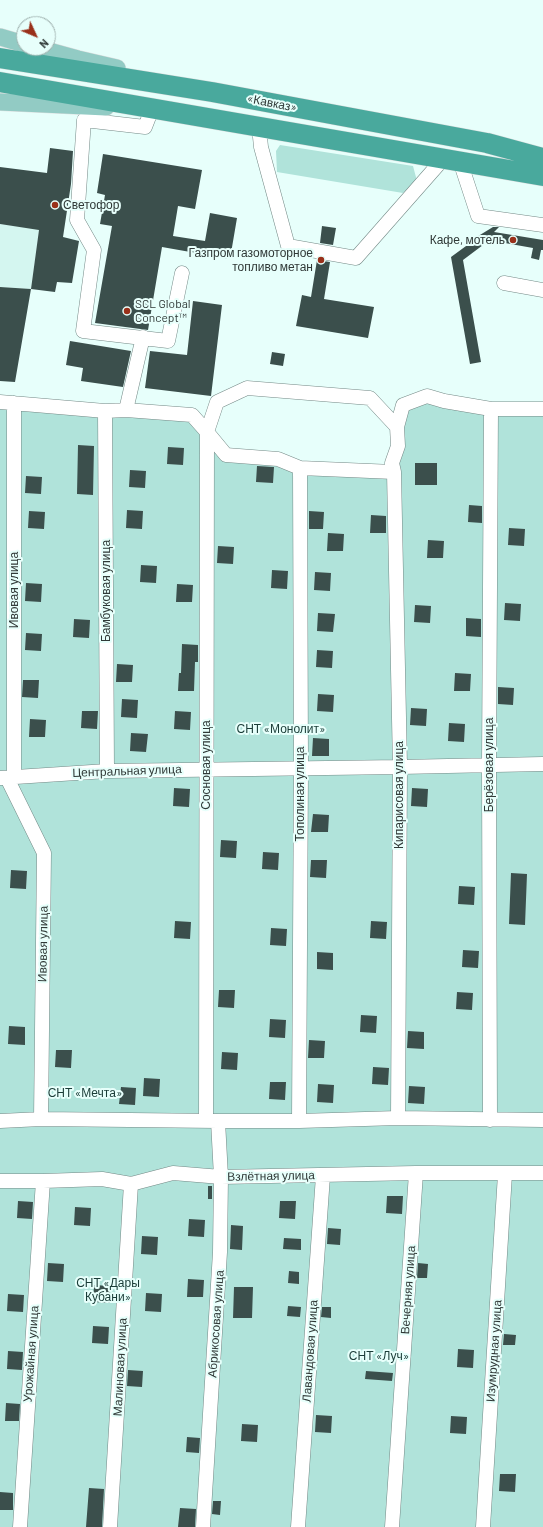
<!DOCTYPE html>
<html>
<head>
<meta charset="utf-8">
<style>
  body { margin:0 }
  #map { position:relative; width:543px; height:1527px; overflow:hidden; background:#e7fffb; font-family:Barlow,sans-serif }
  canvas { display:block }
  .north { position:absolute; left:16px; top:16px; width:40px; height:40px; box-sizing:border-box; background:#e7fffb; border:1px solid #9eb0ad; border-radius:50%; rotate:134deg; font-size:11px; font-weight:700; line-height:16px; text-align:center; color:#303937 }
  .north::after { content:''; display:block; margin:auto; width:14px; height:18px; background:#99301a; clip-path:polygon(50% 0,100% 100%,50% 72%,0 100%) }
</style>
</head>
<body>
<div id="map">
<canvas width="543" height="1527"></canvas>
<div class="north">N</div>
</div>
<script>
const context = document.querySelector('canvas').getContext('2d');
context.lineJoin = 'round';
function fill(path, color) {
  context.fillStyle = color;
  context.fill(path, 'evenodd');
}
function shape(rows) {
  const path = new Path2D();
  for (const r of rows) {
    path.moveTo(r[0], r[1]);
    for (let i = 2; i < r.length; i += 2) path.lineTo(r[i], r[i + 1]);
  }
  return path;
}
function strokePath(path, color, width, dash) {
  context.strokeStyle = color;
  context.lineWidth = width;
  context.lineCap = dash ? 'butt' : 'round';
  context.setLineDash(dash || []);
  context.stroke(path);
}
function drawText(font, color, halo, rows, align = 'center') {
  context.font = font + ' Barlow,sans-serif';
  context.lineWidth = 4;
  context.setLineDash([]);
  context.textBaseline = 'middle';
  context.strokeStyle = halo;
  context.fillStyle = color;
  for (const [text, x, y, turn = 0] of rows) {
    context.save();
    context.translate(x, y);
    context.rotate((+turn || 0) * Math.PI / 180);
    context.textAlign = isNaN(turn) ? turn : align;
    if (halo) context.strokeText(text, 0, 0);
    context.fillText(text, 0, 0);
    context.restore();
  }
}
fill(shape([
  [47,174,31,289,0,287,0,224,31,228]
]), '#d4f6f0');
fill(shape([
  [280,145,413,166,417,181,403,193,277,172,276,151],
  [427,396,543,409,543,1527,0,1527,0,402,192,415,226,455,394,472,403,405]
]), '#b0e3da');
fill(shape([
  [50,148,73,151,71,184,63,237,79,241,72,283,57,282,55,292,31,289,39,230,0,224,0,167,47,173],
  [103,154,202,170,195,209,178,206,173,236,205,241,210,213,237,218,230,259,162,247,148,330,95,323,112,226,100,224,105,195,97,193],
  [322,226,336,228,333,245,320,243],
  [493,227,499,227,494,232,543,240,543,250,541,250,539,260,531,258,533,248,488,240,483,245,463,260,481,362,470,364,451,257,477,238,475,238],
  [317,260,330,262,324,299,374,307,368,338,296,326,302,295,311,297],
  [0,287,31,289,15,382,0,381],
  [193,301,222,305,211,396,145,388,150,351,187,355],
  [70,341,131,351,123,387,81,381,83,368,66,365],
  [272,352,285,354,283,366,270,364],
  [78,445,94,446,93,495,77,494],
  [168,447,184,448,183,465,167,464],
  [415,463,437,463,437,485,415,485],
  [257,466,274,467,273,483,256,482],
  [130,470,146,471,145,488,129,487],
  [26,476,42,477,41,494,25,493],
  [469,505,482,506,482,523,468,522],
  [127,510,143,511,142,529,126,528],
  [29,511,45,512,44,529,28,528],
  [309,511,324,512,323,529,309,529],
  [371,515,386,516,386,533,370,533],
  [509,528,525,529,524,546,508,545],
  [328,533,344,534,343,551,327,551],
  [428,540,444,541,443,558,427,558],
  [218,546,234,547,233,564,217,563],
  [141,565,157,566,156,583,140,582],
  [272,570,288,571,287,589,271,588],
  [315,572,331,573,330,591,314,590],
  [26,583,42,584,41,602,25,601],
  [177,584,193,585,192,602,176,602],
  [505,603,521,604,520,621,504,620],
  [415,605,431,606,430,623,414,622],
  [318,613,335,614,333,632,317,631],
  [466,618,481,619,481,637,466,636],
  [74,619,90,620,89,638,73,637],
  [26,633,42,634,41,651,25,650],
  [182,644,198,645,198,662,195,662,194,691,178,691,179,673,181,673],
  [317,650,333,651,332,668,316,667],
  [117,664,133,665,132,682,116,682],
  [455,673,471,674,470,691,454,691],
  [23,680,39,680,38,698,22,697],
  [498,687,514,688,513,705,498,704],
  [318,694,334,695,333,712,317,711],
  [122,699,138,700,137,718,121,717],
  [411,708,427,709,426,726,410,725],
  [82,711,98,711,97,729,81,728],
  [175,711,191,712,190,730,174,729],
  [30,719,46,720,45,737,29,737],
  [449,723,465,724,464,742,448,741],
  [131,733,148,734,146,752,130,751],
  [313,738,329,739,329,756,312,756],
  [174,788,190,789,189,807,173,806],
  [412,788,428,789,427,807,411,806],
  [313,814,329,815,328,832,311,832],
  [221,840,237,841,236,858,220,857],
  [263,852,279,853,278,870,262,869],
  [311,860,327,860,326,878,310,877],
  [11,870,27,871,26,889,10,888],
  [511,873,527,874,525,925,509,924],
  [459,886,475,887,474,905,458,904],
  [175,921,191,922,190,939,174,938],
  [371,921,387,922,386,939,370,938],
  [271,928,287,929,286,946,270,945],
  [463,950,479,951,478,968,462,967],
  [317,952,333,953,333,970,317,969],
  [219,990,235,990,234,1008,218,1007],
  [457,992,473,993,472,1010,456,1009],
  [361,1015,377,1016,376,1033,360,1032],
  [270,1019,286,1020,285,1038,269,1037],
  [9,1026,25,1027,25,1045,8,1044],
  [408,1031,424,1032,424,1049,407,1048],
  [309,1040,325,1041,324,1058,308,1058],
  [56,1050,72,1050,71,1068,55,1067],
  [222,1052,238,1053,237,1070,221,1069],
  [373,1067,389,1068,388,1085,372,1084],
  [144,1078,160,1079,159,1097,143,1096],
  [270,1082,286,1082,285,1100,269,1099],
  [318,1084,334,1085,333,1103,317,1102],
  [409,1086,425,1087,424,1104,408,1103],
  [121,1087,136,1088,135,1105,119,1104],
  [208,1186,212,1186,212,1199,208,1199],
  [387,1196,403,1196,402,1214,386,1213],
  [18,1201,33,1202,32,1219,17,1218],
  [280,1201,296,1201,295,1219,279,1218],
  [75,1207,91,1208,90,1226,74,1225],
  [189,1219,205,1220,204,1237,188,1236],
  [231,1225,243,1226,242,1250,230,1249],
  [328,1228,341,1229,340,1245,327,1244],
  [142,1236,158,1237,157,1255,141,1254],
  [284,1238,301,1239,301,1250,283,1249],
  [48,1263,64,1264,63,1282,47,1281],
  [418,1263,428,1264,427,1278,417,1278],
  [289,1271,299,1272,299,1284,288,1283],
  [188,1279,204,1280,203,1297,187,1297],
  [94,1285,110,1286,110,1303,93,1302],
  [234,1287,253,1287,252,1318,233,1318],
  [146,1293,162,1294,161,1312,145,1311],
  [8,1294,24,1295,23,1312,7,1311],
  [288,1306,301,1307,300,1317,287,1316],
  [322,1307,331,1307,331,1318,321,1317],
  [93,1326,109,1327,108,1344,92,1343],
  [504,1334,516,1335,515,1345,503,1345],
  [458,1349,474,1350,473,1368,457,1367],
  [8,1351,23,1352,22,1370,7,1369],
  [128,1370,143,1371,142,1387,127,1386],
  [366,1371,393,1373,392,1381,365,1379],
  [6,1403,20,1404,19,1421,5,1421],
  [316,1415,332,1416,331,1433,315,1432],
  [451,1416,467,1417,466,1434,450,1433],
  [242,1424,258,1425,257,1442,241,1441],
  [187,1437,200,1438,199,1453,186,1452],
  [500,1474,516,1474,515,1492,499,1491],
  [89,1488,104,1489,102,1527,86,1527],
  [0,1492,13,1493,13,1510,0,1510],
  [213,1501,221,1501,220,1515,212,1514],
  [180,1508,196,1509,195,1527,178,1527]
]), '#3b4f4c');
const minor = shape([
  [152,109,145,127,84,120,77,220,94,250,83,331,168,341,182,273],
  [259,127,261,147,288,246,356,258,444,158],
  [460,161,478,216,543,225],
  [504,283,543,290],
  [0,402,105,411,126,410,192,415,207,432,206,1120],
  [14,403,14,777],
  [126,410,143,337],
  [105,411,107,771],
  [397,427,370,398,247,388,217,402,207,432,226,455,278,459,300,468,394,472,392,463,398,446,397,427,403,405,427,396,444,401,491,409,543,409],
  [394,472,400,767,398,1118],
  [0,778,107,771,400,767,543,764],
  [7,778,44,853,41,1119],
  [490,1120,489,765,491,409],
  [0,1121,41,1119,218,1121,299,1121,398,1118,543,1120],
  [299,1121,301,768,300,468],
  [0,1181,43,1181,102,1179,131,1184,173,1173,221,1177,416,1173,543,1173],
  [20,1527,43,1181],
  [110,1527,131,1184],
  [203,1527,220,1252,221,1177,218,1121],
  [298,1527,323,1176],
  [392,1527,416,1173],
  [483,1527,505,1174]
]);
const major = shape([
  [0,37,24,44],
  [38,48,78,59,117,68],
  [0,102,106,107]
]);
const highway = shape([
  [0,58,212,92,487,143,543,158],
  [0,82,543,176]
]);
strokePath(minor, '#748986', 15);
strokePath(major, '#dedfdf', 18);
strokePath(highway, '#dedfdf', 21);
strokePath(minor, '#fff', 14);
strokePath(major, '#92cbc4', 17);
strokePath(highway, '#49a99d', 20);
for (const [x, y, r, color] of [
  [55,205,4,"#99301a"],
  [513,240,4,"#99301a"],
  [321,260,4,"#99301a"],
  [127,311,4,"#99301a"]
]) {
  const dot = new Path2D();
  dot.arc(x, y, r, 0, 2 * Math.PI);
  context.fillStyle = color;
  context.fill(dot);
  strokePath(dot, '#e7fffb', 1.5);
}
drawText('12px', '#303937', '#e7fffb', [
  ["«Кавказ»",272,103,11],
  ["Ивовая улица",14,590,-90],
  ["Бамбуковая улица",106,591,-90],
  ["Сосновая улица",206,765,-90],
  ["Берёзовая улица",489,765,-90],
  ["Центральная улица",127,771,-2],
  ["Тополиная улица",300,794,-90],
  ["Кипарисовая улица",399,795,-90],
  ["Ивовая улица",43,944,-89],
  ["Взлётная улица",271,1176,-1],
  ["Вечерняя улица",408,1290,-86],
  ["Абрикосовая улица",216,1324,-86],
  ["Лавандовая улица",310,1351,-86],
  ["Изумрудная улица",494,1351,-86],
  ["Урожайная улица",31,1354,-86],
  ["Малиновая улица",120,1367,-87]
]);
drawText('12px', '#303937', '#e7fffb', [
  ["Светофор",63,205],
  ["Кафе, мотель",505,240,"right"],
  ["Газпром газомоторное",313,253,"right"],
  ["топливо метан",313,267,"right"],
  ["SCL Global",135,304],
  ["Concept™",135,318]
], 'left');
drawText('12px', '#1a3c37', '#e7fffb', [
  ["СНТ «Монолит»",281,729],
  ["СНТ «Мечта»",85,1093],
  ["СНТ «Дары",108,1283],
  ["Кубани»",108,1297],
  ["СНТ «Луч»",379,1356]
]);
</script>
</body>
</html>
